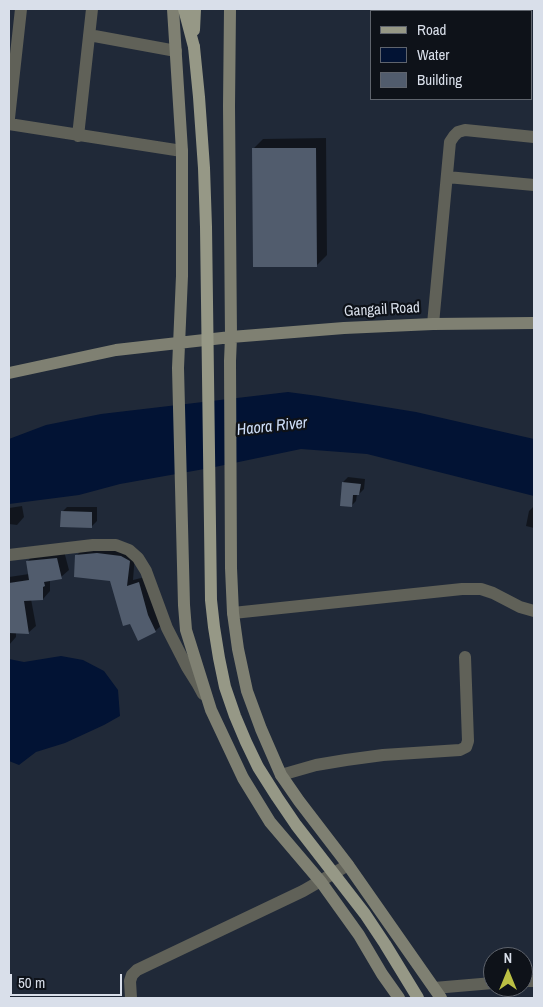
<!DOCTYPE html>
<html>
<head>
<meta charset="utf-8">
<style>
  body { margin:0 }
  #map { position:relative; width:543px; height:1007px; overflow:hidden; background:#202938; font-family:"Archivo Narrow",sans-serif }
  canvas { display:block }
  .frame { position:absolute; inset:0; border:10px solid #d9dfea; pointer-events:none }
  .legend { position:absolute; left:370px; top:10px; width:162px; height:90px; box-sizing:border-box; background:#0e1219; border:1px solid #5f646d; margin:0; padding:6px 9px; list-style:none; font-size:15px; color:#d9dfea }
  .legend li { display:flex; align-items:center; gap:10px; height:25px }
  .legend b { width:25px; border:1px solid #5f646d }
  .north { position:absolute; left:483px; top:947px; width:50px; height:50px; box-sizing:border-box; background:#0e1219; border:1px solid #5f646d; border-radius:50%; rotate:0deg; font-size:14px; font-weight:700; line-height:20px; text-align:center; color:#d9dfea }
  .north::after { content:''; display:block; margin:auto; width:18px; height:22px; background:#bbc044; clip-path:polygon(50% 0,100% 100%,50% 72%,0 100%) }
  .scale { position:absolute; left:10px; top:974px; width:112px; height:22px; box-sizing:border-box; border:2px solid #d9dfea; border-top:0; padding-left:6px; font-size:15px; line-height:18px; white-space:nowrap; color:#d9dfea; -webkit-text-stroke:4px #0e1219; paint-order:stroke }
</style>
</head>
<body>
<div id="map">
<canvas width="543" height="1007"></canvas>
<div class="frame"></div>
<ul class="legend">
<li><b style="height:6px;background:#969886"></b>Road</li>
<li><b style="height:14px;background:#021334"></b>Water</li>
<li><b style="height:14px;background:#515c6d"></b>Building</li>
</ul>
<div class="north">N</div>
<div class="scale">50 m</div>
</div>
<script>
const context = document.querySelector('canvas').getContext('2d');
context.lineJoin = 'round';
function fill(path, color) {
  context.fillStyle = color;
  context.fill(path, 'evenodd');
}
function shape(rows) {
  const path = new Path2D();
  for (const r of rows) {
    path.moveTo(r[0], r[1]);
    for (let i = 2; i < r.length; i += 2) path.lineTo(r[i], r[i + 1]);
  }
  return path;
}
function strokePath(path, color, width, dash) {
  context.strokeStyle = color;
  context.lineWidth = width;
  context.lineCap = dash ? 'butt' : 'round';
  context.setLineDash(dash || []);
  context.stroke(path);
}
function drawText(font, color, halo, rows, align = 'center') {
  context.font = font + ' "Archivo Narrow",sans-serif';
  context.lineWidth = 4.5;
  context.setLineDash([]);
  context.textBaseline = 'middle';
  context.strokeStyle = halo;
  context.fillStyle = color;
  for (const [text, x, y, turn = 0] of rows) {
    context.save();
    context.translate(x, y);
    context.rotate((+turn || 0) * Math.PI / 180);
    context.textAlign = isNaN(turn) ? turn : align;
    if (halo) context.strokeText(text, 0, 0);
    context.fillText(text, 0, 0);
    context.restore();
  }
}
fill(shape([
  [288,392,318,396,416,412,534,439,534,496,367,454,301,449,210,468,120,484,79,495,9,504,9,439,46,425,101,414],
  [61,656,83,660,104,671,118,690,120,716,104,725,65,743,36,752,19,765,9,761,9,659,24,662]
]), '#021334');
fill(shape([
  [326,138,327,255,317,265,253,149,263,139],
  [348,477,365,479,364,489,359,494,357,494,356,501,351,506,343,482],
  [22,506,24,517,17,525,9,524,9,508],
  [534,506,534,528,526,526,529,511],
  [67,507,97,507,97,521,92,526,62,512],
  [105,547,135,555,133,580,145,577,162,625,155,631,111,580,76,556,83,549],
  [64,551,69,570,61,577,50,579,50,591,43,599,31,599,36,626,28,633,16,632,16,637,9,645,9,577,29,574,27,562,34,554]
]), '#0007');
fill(shape([
  [252,148,316,148,317,267,253,267],
  [342,482,361,484,359,495,353,495,352,507,340,506],
  [61,511,92,512,92,528,60,527],
  [97,553,121,556,130,561,127,586,139,582,148,615,156,632,138,641,130,624,123,626,110,581,74,577,75,555],
  [57,558,62,579,44,582,45,586,43,587,43,600,24,601,29,634,9,633,9,583,29,580,26,561]
]), '#515c6d');
strokePath(shape([
  [459,11,459,9],
  [89,35,176,51],
  [9,118,21,9],
  [9,124,182,151],
  [78,136,92,9],
  [447,177,534,185],
  [433,324,450,142,454,136,458,132,465,130,534,137],
  [9,555,93,545,116,545,129,550,138,558,146,571,167,628,187,667,197,683,203,694],
  [233,613,462,589,481,589,493,593,520,607,534,611],
  [281,775,316,765,346,760,383,755,460,750,466,747,468,741,465,657],
  [523,981,534,981],
  [434,988,493,983],
  [131,998,130,981,132,975,137,970,303,891,348,865]
]), '#606158', 12);
strokePath(shape([
  [173,9,182,151,182,276,178,368,184,605,186,630,211,710,243,778,270,822,321,882,359,935,382,974,399,998],
  [230,9,229,106,231,337,230,361,231,568,233,613,238,649,247,691,261,729,281,775,299,801,348,865,441,998],
  [9,373,116,350,231,337,344,328,433,324,534,323]
]), '#7f8072', 12);
strokePath(shape([
  [184,9,194,47],
  [194,30,195,9]
]), '#969886', 12);
strokePath(shape([
  [194,47,199,97,204,168,206,227,211,600,214,627,219,658,225,687,235,716,246,742,258,767,277,797,296,825,365,914,385,944,418,998]
]), '#969886', 12);
drawText('15px', '#d9dfea', '#0e1219', [
  ["Gangail Road",382,310,-3]
]);
drawText('italic 16px', '#cedef8', '#0e1219', [
  ["Haora River",272,427,-6]
]);
</script>
</body>
</html>
